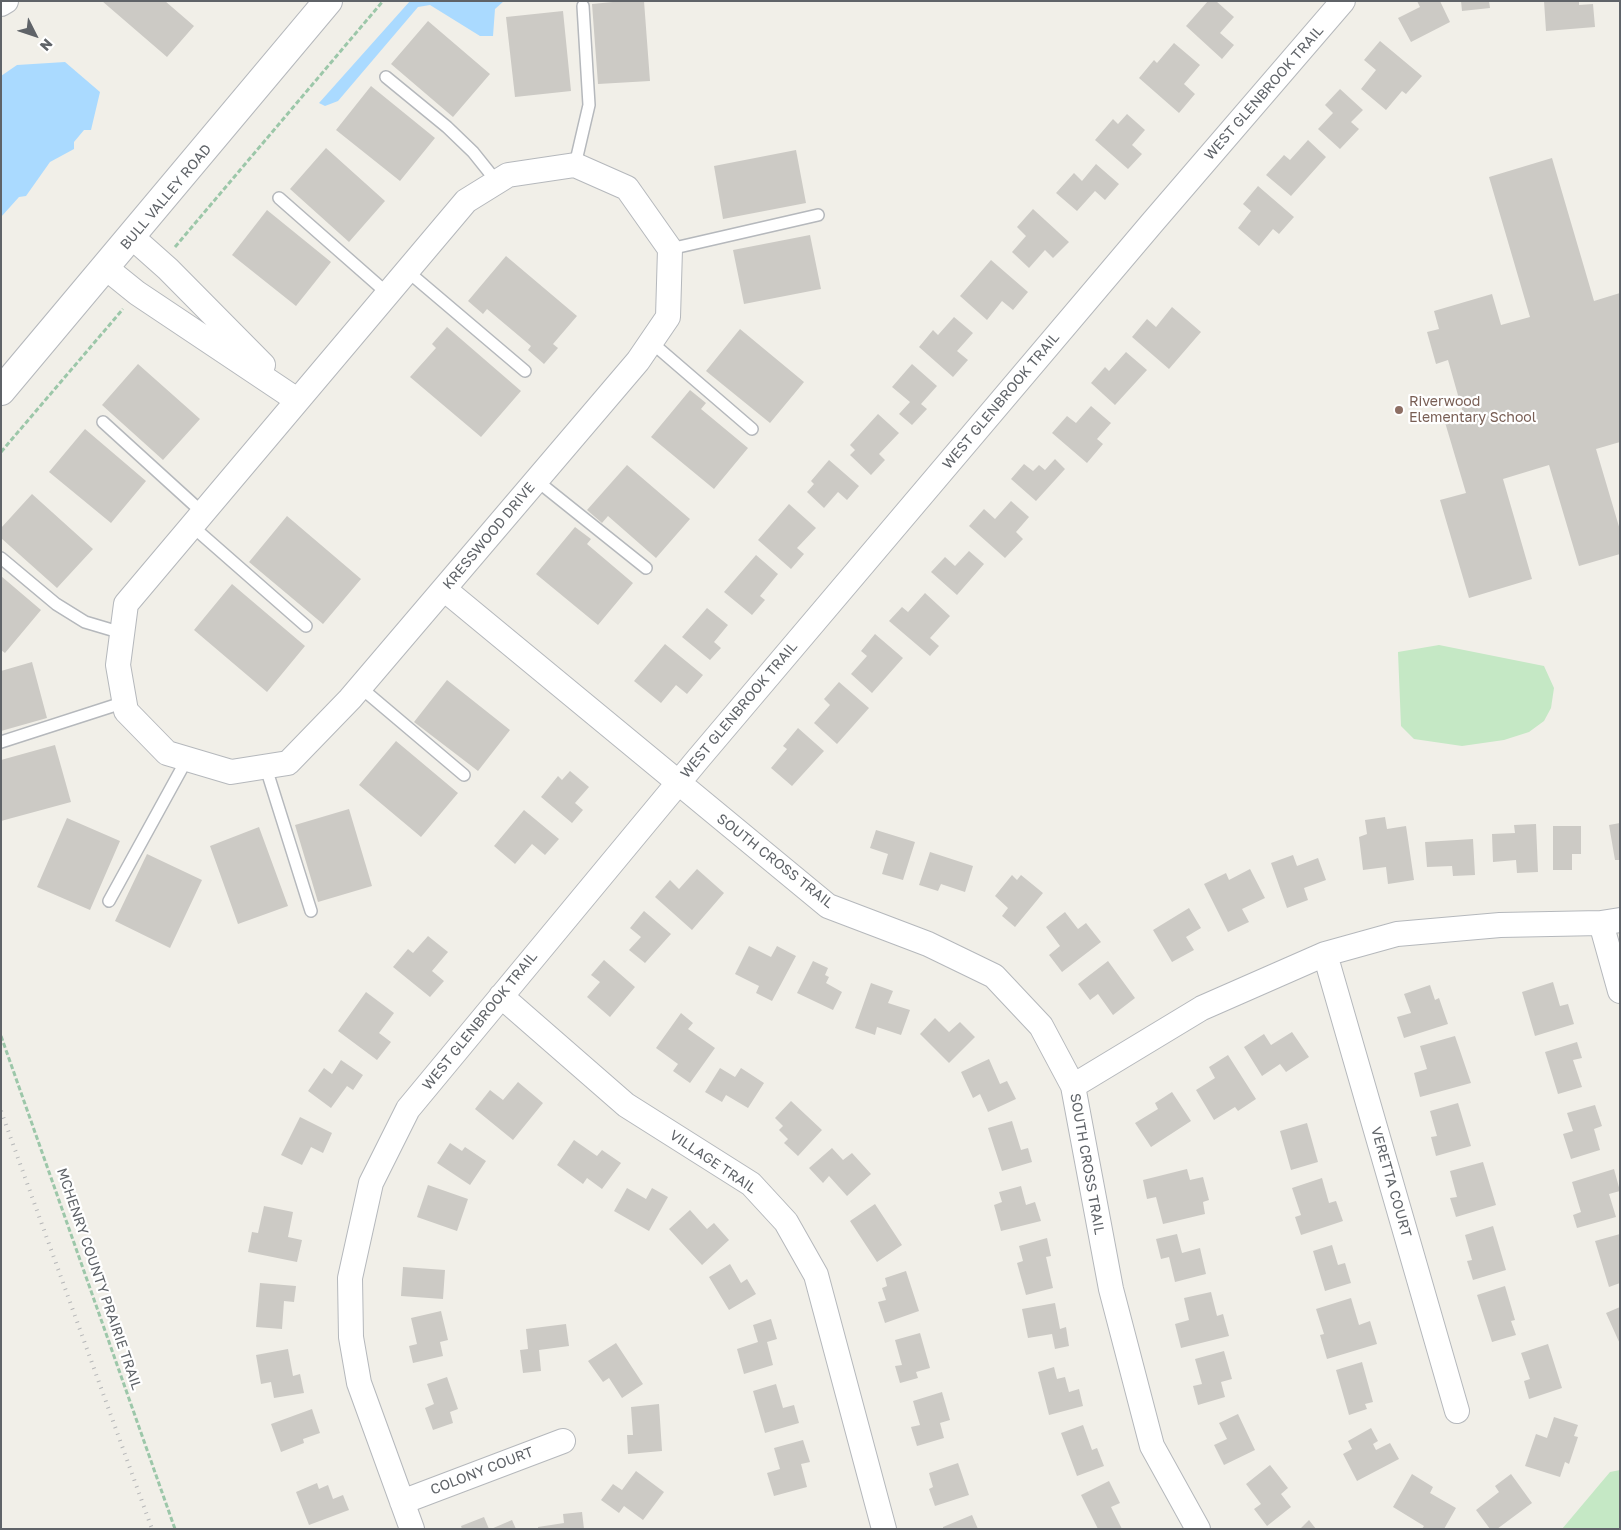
<!DOCTYPE html>
<html>
<head>
<meta charset="utf-8">
<style>
  body { margin:0 }
  #map { position:relative; width:1621px; height:1530px; overflow:hidden; background:#f1efe8; font-family:"Golos Text",sans-serif }
  canvas { display:block }
  .frame { position:absolute; inset:0; border:2px solid #5f6368; pointer-events:none }
  .north { position:absolute; left:10px; top:10px; width:50px; height:50px; -webkit-text-stroke:4px #fff; paint-order:stroke; rotate:131deg; font-size:14px; font-weight:700; line-height:20px; text-align:center; color:#5f6368 }
  .north::after { content:''; display:block; margin:auto; width:18px; height:22px; background:#5f6368; clip-path:polygon(50% 0,100% 100%,50% 72%,0 100%) }
</style>
</head>
<body>
<div id="map">
<canvas width="1621" height="1530"></canvas>
<div class="frame"></div>
<div class="north">N</div>
</div>
<script>
const context = document.querySelector('canvas').getContext('2d');
context.lineJoin = 'round';
function fill(path, color) {
  context.fillStyle = color;
  context.fill(path, 'evenodd');
}
function shape(rows) {
  const path = new Path2D();
  for (const r of rows) {
    path.moveTo(r[0], r[1]);
    for (let i = 2; i < r.length; i += 2) path.lineTo(r[i], r[i + 1]);
  }
  return path;
}
function strokePath(path, color, width, dash) {
  context.strokeStyle = color;
  context.lineWidth = width;
  context.lineCap = dash ? 'butt' : 'round';
  context.setLineDash(dash || []);
  context.stroke(path);
}
function drawText(font, color, halo, rows, align = 'center') {
  context.font = font + ' "Golos Text",sans-serif';
  context.lineWidth = 4.5;
  context.setLineDash([]);
  context.textBaseline = 'middle';
  context.strokeStyle = halo;
  context.fillStyle = color;
  for (const [text, x, y, turn = 0] of rows) {
    context.save();
    context.translate(x, y);
    context.rotate((+turn || 0) * Math.PI / 180);
    context.textAlign = isNaN(turn) ? turn : align;
    if (halo) context.strokeText(text, 0, 0);
    context.fillText(text, 0, 0);
    context.restore();
  }
}
fill(shape([
  [1439,645,1544,666,1554,688,1551,708,1544,721,1529,732,1504,740,1462,746,1414,739,1401,726,1398,652],
  [1620,1470,1620,1529,1562,1529,1610,1472]
]), '#c5e8c5');
fill(shape([
  [410,1,504,1,495,9,493,36,480,36,430,5,418,7,338,101,325,106,319,103],
  [65,62,100,92,91,130,84,130,74,142,74,149,50,162,26,196,19,197,1,217,1,76,17,65]
]), '#aadaff');
fill(shape([
  [102,1,165,1,194,26,167,57],
  [623,1,644,1,650,81,598,84,592,4],
  [1208,1,1216,1,1234,17,1220,33,1234,45,1222,59,1186,26],
  [1417,1,1440,1,1450,22,1411,42,1398,18,1420,7],
  [1461,1,1489,1,1490,8,1462,11],
  [1544,1,1579,1,1579,5,1593,4,1595,27,1546,31],
  [563,11,571,91,515,97,506,17],
  [428,21,490,74,453,117,391,64],
  [1380,41,1422,76,1406,94,1402,91,1386,110,1361,89,1376,70,1364,60],
  [1174,43,1200,65,1184,84,1195,94,1179,113,1139,78,1154,60,1157,63],
  [371,86,435,138,400,181,336,130],
  [1340,89,1363,110,1351,122,1359,129,1340,149,1318,129,1333,113,1325,105],
  [1127,114,1145,130,1132,145,1142,154,1128,169,1095,140,1113,119,1118,124],
  [1308,140,1326,157,1291,196,1266,175,1284,155,1290,160],
  [326,148,385,201,349,242,290,189],
  [796,150,806,203,723,219,714,166],
  [1552,158,1594,301,1620,293,1620,442,1596,449,1620,530,1620,554,1579,566,1549,465,1503,479,1532,579,1469,598,1440,500,1466,493,1444,419,1463,413,1448,360,1436,364,1427,332,1439,329,1434,311,1492,294,1501,325,1530,317,1489,177],
  [1096,164,1119,184,1105,200,1095,191,1077,211,1056,193,1074,173,1082,181],
  [1258,186,1294,217,1279,234,1273,229,1259,246,1238,228,1251,211,1243,204],
  [1033,209,1069,242,1053,258,1045,250,1029,268,1012,252,1026,236,1017,227],
  [267,210,331,262,296,306,232,255],
  [810,235,821,289,744,304,733,250],
  [506,256,577,316,553,344,558,348,544,364,528,350,531,346,487,309,483,314,468,301],
  [991,260,1028,292,1013,310,1002,301,987,320,960,296],
  [1172,307,1201,332,1169,369,1132,337,1147,319,1156,327],
  [954,317,973,333,957,351,968,360,953,377,919,347,933,330,938,335],
  [447,327,521,391,481,437,410,377,436,348,432,344],
  [740,329,804,382,770,423,706,371],
  [1126,352,1147,370,1115,405,1091,383,1105,367,1109,371],
  [138,364,200,419,163,460,102,405],
  [912,364,937,386,921,404,927,409,912,425,899,414,910,402,892,387],
  [690,390,706,403,701,409,748,448,714,489,651,437],
  [1091,406,1111,423,1097,439,1103,444,1087,463,1052,433,1067,416,1076,423],
  [878,414,899,433,879,454,885,460,871,475,850,455,855,450,850,445],
  [85,429,146,481,111,523,49,472],
  [1055,459,1065,469,1036,501,1011,479,1024,464,1033,471,1039,465,1045,470],
  [829,460,859,486,847,500,838,492,824,508,807,492,814,484,811,481],
  [627,465,690,519,656,558,608,516,602,523,587,510],
  [32,494,93,549,57,588,1,538,1,528],
  [1011,501,1029,517,1016,532,1023,539,1005,558,969,526,984,509,995,519],
  [789,504,816,528,797,548,804,554,791,569,758,540],
  [287,516,361,579,323,624,249,562],
  [575,527,591,539,587,544,633,583,598,625,536,574],
  [969,551,984,564,957,595,931,572,945,557,955,566],
  [756,555,778,574,760,596,765,600,752,615,724,592],
  [1,576,41,610,5,653,1,650],
  [232,584,305,646,267,692,194,630],
  [925,593,950,616,930,638,939,646,930,656,889,621,902,607,908,612],
  [707,608,728,625,714,642,721,648,710,660,682,637],
  [875,634,903,658,872,693,851,674,867,656,861,651],
  [665,644,703,675,687,694,676,685,661,703,634,681],
  [32,662,47,718,1,731,1,671],
  [447,680,510,730,478,771,414,722],
  [839,682,869,708,837,744,814,723,830,705,824,699],
  [798,728,824,751,792,786,771,768,787,749,783,746],
  [396,741,458,793,421,837,359,785],
  [55,745,71,802,1,821,1,760],
  [570,771,589,787,575,803,583,810,572,823,541,797,558,776,562,780],
  [349,809,372,886,318,902,295,825],
  [524,810,559,839,545,855,532,844,515,864,494,846],
  [1385,817,1387,829,1406,826,1414,880,1388,884,1386,867,1363,870,1359,837,1367,834,1365,820],
  [67,818,120,841,90,910,37,887],
  [1620,823,1620,860,1615,860,1609,825],
  [1536,824,1538,872,1517,873,1516,860,1493,862,1492,834,1515,833,1514,825],
  [1553,826,1581,826,1581,854,1572,854,1572,870,1553,870],
  [259,827,288,906,238,924,210,846],
  [876,830,915,842,903,880,882,874,888,854,870,848],
  [1473,839,1475,875,1453,876,1452,866,1427,867,1425,842],
  [930,852,973,866,965,892,941,884,938,891,919,885],
  [147,854,202,880,170,948,115,921],
  [1293,855,1297,866,1318,858,1326,880,1304,888,1308,900,1287,908,1271,863],
  [697,869,724,893,692,930,655,897,670,880,679,889],
  [1250,869,1265,898,1242,909,1249,922,1228,932,1204,884,1226,873,1229,880],
  [1012,875,1017,880,1021,875,1043,893,1015,927,1002,916,1008,908,995,896],
  [1189,908,1201,928,1186,937,1194,950,1172,962,1153,930],
  [644,911,671,934,645,963,629,950,641,937,630,928],
  [1065,912,1078,929,1086,923,1101,942,1062,972,1049,955,1060,946,1046,927],
  [428,936,448,952,432,971,444,981,430,997,393,967,408,949,413,953],
  [749,946,771,957,777,946,796,956,772,1001,756,993,759,986,735,974],
  [604,960,635,987,610,1017,587,997,600,982,591,975],
  [813,961,828,968,825,975,829,977,826,983,842,992,833,1010,797,993],
  [1108,961,1135,998,1113,1015,1098,994,1090,1000,1078,984],
  [1553,982,1560,1006,1568,1004,1574,1024,1535,1036,1522,992],
  [871,983,893,991,888,1003,910,1010,901,1035,877,1027,875,1035,855,1028],
  [1430,985,1435,1000,1439,998,1448,1024,1404,1038,1397,1017,1411,1013,1404,994],
  [366,992,394,1013,379,1033,391,1042,377,1060,338,1031],
  [681,1013,693,1023,688,1029,715,1048,690,1083,673,1071,678,1064,656,1048],
  [935,1018,949,1032,960,1022,975,1037,949,1063,920,1034],
  [1292,1032,1309,1057,1286,1072,1280,1064,1262,1076,1244,1047,1264,1034,1271,1045],
  [1455,1036,1471,1083,1420,1097,1414,1073,1427,1069,1420,1046],
  [1577,1042,1582,1058,1573,1060,1582,1087,1558,1094,1545,1052],
  [1228,1055,1256,1099,1238,1111,1235,1107,1214,1120,1196,1090,1215,1078,1209,1067],
  [989,1059,1000,1084,1007,1081,1016,1099,988,1112,980,1094,973,1098,961,1072],
  [341,1060,363,1075,353,1090,347,1086,331,1108,308,1091,324,1068,332,1074],
  [720,1068,735,1077,741,1068,764,1083,748,1108,726,1095,722,1102,705,1092],
  [518,1082,543,1103,513,1140,475,1109,490,1090,503,1100],
  [1172,1092,1191,1121,1151,1147,1135,1123,1158,1109,1155,1103],
  [791,1101,822,1130,798,1156,784,1143,788,1139,779,1130,783,1126,775,1118],
  [1458,1103,1471,1146,1436,1156,1431,1137,1437,1136,1430,1111],
  [1595,1105,1602,1126,1594,1129,1600,1150,1571,1159,1563,1134,1573,1131,1567,1113],
  [300,1117,332,1133,323,1153,311,1147,302,1165,281,1155],
  [1012,1121,1021,1150,1028,1148,1032,1162,1002,1171,988,1128],
  [1307,1123,1318,1162,1291,1170,1280,1131],
  [574,1140,597,1156,602,1150,621,1163,602,1189,587,1178,583,1184,557,1165],
  [450,1143,462,1151,465,1147,486,1161,470,1185,437,1163],
  [832,1148,843,1160,852,1153,871,1174,847,1196,829,1176,823,1183,809,1168],
  [1483,1162,1496,1205,1456,1217,1450,1198,1457,1197,1450,1171],
  [1187,1169,1190,1180,1203,1177,1209,1200,1203,1202,1205,1214,1163,1224,1156,1197,1147,1199,1143,1180],
  [1614,1169,1620,1191,1609,1194,1616,1217,1577,1228,1573,1215,1581,1212,1572,1182],
  [1322,1178,1329,1203,1336,1201,1343,1221,1301,1235,1295,1217,1301,1215,1292,1188],
  [428,1185,468,1199,457,1231,417,1217],
  [1021,1186,1026,1205,1035,1202,1041,1221,1001,1231,994,1205,1002,1202,999,1192],
  [627,1188,646,1199,652,1188,668,1197,649,1231,614,1211],
  [875,1204,902,1245,877,1262,850,1221],
  [264,1206,293,1212,288,1237,302,1240,297,1262,248,1252,252,1232,258,1233],
  [690,1210,707,1229,714,1223,729,1240,702,1265,669,1229],
  [1493,1226,1506,1270,1473,1280,1467,1261,1472,1260,1465,1235],
  [1177,1234,1182,1253,1200,1248,1206,1274,1175,1282,1169,1257,1161,1259,1156,1239],
  [1620,1234,1620,1283,1609,1287,1595,1241],
  [1047,1238,1051,1256,1046,1257,1053,1288,1026,1295,1017,1263,1023,1261,1019,1246],
  [1332,1245,1338,1265,1345,1263,1351,1283,1325,1291,1313,1251],
  [730,1264,741,1283,747,1279,756,1294,729,1310,709,1277],
  [403,1267,445,1270,443,1299,401,1296],
  [906,1271,919,1311,885,1323,878,1302,886,1300,882,1288,887,1286,885,1278],
  [260,1283,296,1286,294,1302,284,1301,282,1329,256,1327],
  [1505,1286,1515,1320,1511,1321,1516,1335,1492,1342,1477,1295],
  [1211,1292,1217,1316,1223,1314,1229,1336,1181,1348,1175,1324,1189,1320,1184,1298],
  [1351,1298,1359,1325,1370,1321,1377,1344,1327,1359,1320,1335,1324,1334,1316,1309],
  [1055,1303,1060,1329,1066,1327,1069,1346,1055,1349,1052,1334,1028,1338,1022,1309],
  [1620,1307,1620,1344,1606,1313],
  [441,1311,448,1340,440,1342,443,1356,413,1363,409,1346,417,1344,411,1318],
  [771,1319,777,1339,767,1342,773,1365,744,1374,737,1349,758,1342,753,1325],
  [566,1324,569,1346,539,1350,541,1371,523,1373,520,1350,528,1349,526,1329],
  [920,1333,930,1368,916,1372,918,1378,900,1383,895,1366,902,1365,895,1340],
  [616,1343,643,1384,622,1398,609,1378,603,1382,588,1361],
  [1548,1344,1562,1388,1529,1399,1524,1381,1530,1379,1521,1353],
  [288,1349,293,1376,300,1374,304,1393,274,1398,271,1382,261,1384,256,1355],
  [1224,1351,1232,1379,1221,1382,1225,1397,1198,1405,1193,1386,1202,1384,1195,1359],
  [1362,1362,1373,1402,1365,1404,1367,1409,1349,1415,1336,1370],
  [1054,1367,1057,1379,1065,1377,1069,1392,1079,1389,1083,1406,1049,1415,1038,1372],
  [447,1377,458,1409,450,1412,453,1423,433,1430,425,1408,434,1404,427,1384],
  [776,1384,783,1408,794,1405,799,1423,765,1433,753,1391],
  [942,1392,950,1420,940,1423,944,1438,917,1446,911,1427,920,1425,913,1401],
  [659,1404,662,1451,628,1454,627,1435,633,1435,631,1407],
  [312,1409,320,1433,303,1439,304,1443,281,1452,271,1424],
  [1238,1414,1255,1450,1224,1465,1214,1445,1227,1439,1219,1423],
  [1554,1417,1578,1425,1574,1436,1578,1437,1569,1464,1565,1462,1560,1477,1525,1466,1536,1434,1547,1438],
  [1083,1425,1092,1450,1097,1448,1104,1466,1077,1476,1061,1433],
  [1371,1428,1378,1441,1373,1444,1376,1450,1390,1443,1399,1459,1357,1481,1343,1454,1352,1449,1348,1441],
  [803,1440,810,1462,801,1464,807,1487,774,1496,767,1473,780,1469,774,1448],
  [958,1463,969,1495,935,1506,929,1489,933,1487,929,1473],
  [1270,1465,1288,1488,1281,1494,1291,1507,1267,1526,1254,1509,1261,1504,1246,1484],
  [636,1471,664,1492,643,1520,624,1506,619,1513,601,1500,613,1484,622,1490],
  [1412,1474,1433,1487,1430,1493,1456,1508,1444,1529,1422,1529,1424,1526,1393,1507],
  [1511,1474,1532,1503,1497,1529,1490,1529,1476,1510,1499,1492,1495,1486],
  [1109,1481,1120,1503,1111,1507,1122,1529,1098,1529,1081,1495],
  [317,1483,319,1489,328,1485,333,1499,343,1495,349,1510,309,1525,296,1492],
  [582,1512,584,1529,538,1529,538,1527,564,1523,563,1514],
  [972,1515,978,1529,943,1529,943,1527],
  [484,1517,489,1529,462,1529,461,1526],
  [512,1520,516,1529,491,1529],
  [1309,1520,1316,1529,1300,1529]
]), '#cccac5');
const service = shape([
  [386,77,447,127,473,152,497,182],
  [575,165,589,105,583,6],
  [279,198,387,293],
  [670,249,818,215],
  [406,270,525,371],
  [651,342,752,429],
  [103,422,203,513],
  [536,480,646,568],
  [192,526,306,626],
  [1,558,56,604,85,622,122,633],
  [360,687,464,775],
  [1,742,125,702],
  [266,768,311,911],
  [109,901,187,759]
]);
const minor = shape([
  [1,4,6,1],
  [575,165,627,188,670,249,668,317,638,361,350,699,288,763,231,772,167,753,126,711,118,665,126,604,466,201,508,175,575,165],
  [132,237,168,269,263,365],
  [106,268,137,293,297,400],
  [444,589,828,906,928,944,994,976,1041,1026,1073,1086,1111,1289,1152,1446,1198,1529],
  [1601,923,1620,991],
  [1325,954,1457,1411],
  [501,996,626,1105,751,1184,786,1222,816,1275,884,1529],
  [1073,1086,1202,1008,1325,954,1397,934,1500,925,1601,923,1620,920],
  [402,1502,563,1441],
  [412,1529,359,1383,351,1337,350,1278,371,1183,408,1109,698,759,1152,223,1343,1]
]);
const tertiary = shape([
  [1,391,328,1]
]);
strokePath(service, '#b5b8bc', 14);
strokePath(minor, '#b5b8bc', 26);
strokePath(tertiary, '#b5b8bc', 30);
strokePath(shape([
  [175,247,383,1],
  [1,452,123,309],
  [1,1036,175,1529]
]), '#9cc7a9', 3, [5, 2.5]);
strokePath(service, '#fff', 11);
strokePath(minor, '#fff', 24);
strokePath(tertiary, '#fff', 28);
strokePath(shape([
  [1,1111,152,1529]
]), '#b6b7b8', 4, [1, 6]);
for (const [x, y, r, color] of [
  [1399,410,5,"#8d6e63"]
]) {
  const dot = new Path2D();
  dot.arc(x, y, r, 0, 2 * Math.PI);
  context.fillStyle = color;
  context.fill(dot);
  strokePath(dot, '#fff', 2);
}
drawText('14px', '#5f6368', '#fff', [
  ["WEST GLENBROOK TRAIL",1264,93,-49],
  ["BULL VALLEY ROAD",166,197,-50],
  ["WEST GLENBROOK TRAIL",1001,401,-50],
  ["KRESSWOOD DRIVE",489,536,-50],
  ["WEST GLENBROOK TRAIL",739,710,-50],
  ["SOUTH CROSS TRAIL",775,861,38],
  ["WEST GLENBROOK TRAIL",480,1021,-51],
  ["VILLAGE TRAIL",713,1162,34],
  ["SOUTH CROSS TRAIL",1087,1164,80],
  ["VERETTA COURT",1391,1182,74],
  ["MCHENRY COUNTY PRAIRIE TRAIL",99,1279,71],
  ["COLONY COURT",482,1471,-21]
]);
drawText('14px', '#785e54', '#fff', [
  ["Riverwood",1409,402],
  ["Elementary School",1409,418]
], 'left');
</script>
</body>
</html>
